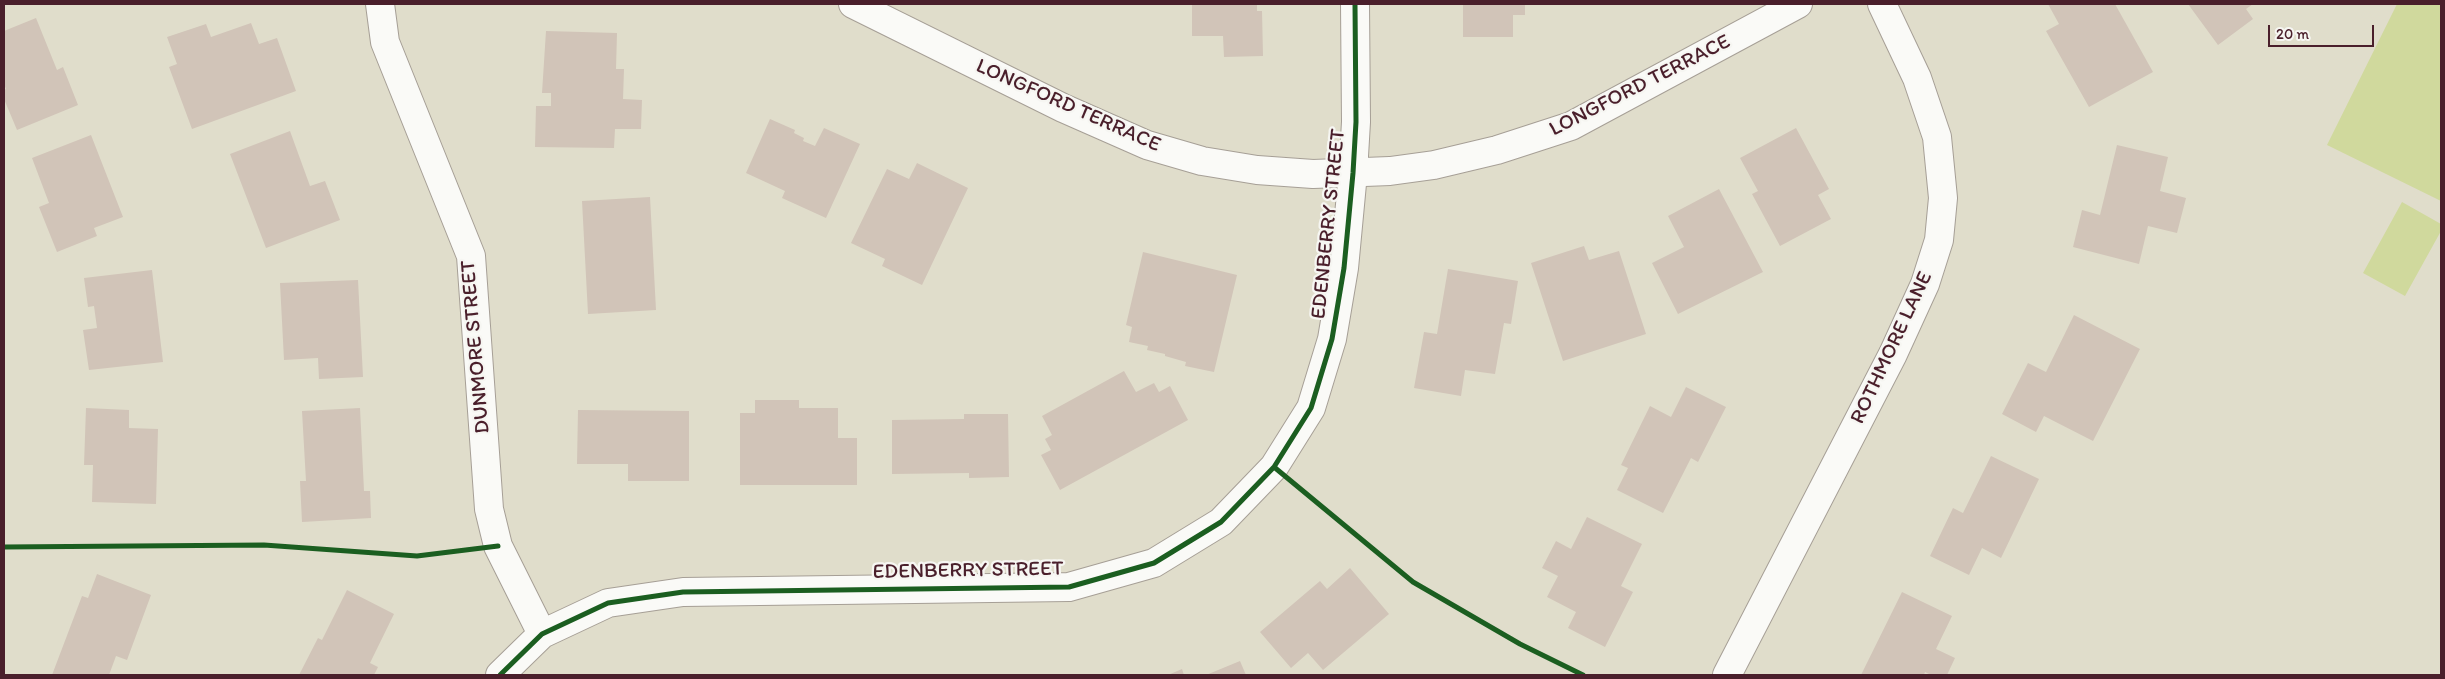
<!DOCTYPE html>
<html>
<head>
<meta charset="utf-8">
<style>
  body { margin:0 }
  #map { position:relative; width:2445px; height:679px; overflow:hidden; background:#e0ddcb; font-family:Itim,sans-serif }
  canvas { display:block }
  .frame { position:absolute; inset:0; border:5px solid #4a1f2b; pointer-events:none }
  .scale { position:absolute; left:2268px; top:25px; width:106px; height:22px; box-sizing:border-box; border:2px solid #4a1f2b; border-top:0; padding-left:6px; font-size:15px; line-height:18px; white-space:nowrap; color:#4a1f2b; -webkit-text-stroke:4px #f6f6f2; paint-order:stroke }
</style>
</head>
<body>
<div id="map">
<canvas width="2445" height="679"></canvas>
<div class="frame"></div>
<div class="scale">20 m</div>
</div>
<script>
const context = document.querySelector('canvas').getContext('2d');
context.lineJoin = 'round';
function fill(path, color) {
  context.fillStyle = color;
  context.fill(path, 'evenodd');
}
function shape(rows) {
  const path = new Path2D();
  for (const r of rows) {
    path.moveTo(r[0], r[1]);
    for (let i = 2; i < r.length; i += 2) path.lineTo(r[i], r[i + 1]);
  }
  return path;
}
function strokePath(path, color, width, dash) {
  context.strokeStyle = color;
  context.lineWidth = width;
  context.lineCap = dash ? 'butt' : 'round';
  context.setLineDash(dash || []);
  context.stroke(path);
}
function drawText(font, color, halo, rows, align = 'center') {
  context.font = font + ' Itim,sans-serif';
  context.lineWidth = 4.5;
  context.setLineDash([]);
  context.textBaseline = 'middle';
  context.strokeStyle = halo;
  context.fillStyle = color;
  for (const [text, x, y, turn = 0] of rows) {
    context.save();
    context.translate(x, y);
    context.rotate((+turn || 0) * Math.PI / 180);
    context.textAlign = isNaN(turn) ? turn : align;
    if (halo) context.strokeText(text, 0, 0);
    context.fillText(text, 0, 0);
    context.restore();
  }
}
fill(shape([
  [2397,4,2441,4,2441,201,2327,145],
  [2402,202,2441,224,2441,231,2405,296,2363,273]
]), '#d0d99d');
fill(shape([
  [1192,4,1257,4,1257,11,1262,11,1263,56,1224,57,1223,36,1192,36],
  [1463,4,1525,4,1525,15,1513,15,1513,37,1463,37],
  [2048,4,2115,4,2153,72,2089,107,2046,31,2059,24],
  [2188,4,2253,4,2246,9,2253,19,2218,45],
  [36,18,57,70,63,67,78,105,17,130,4,99,4,90,6,89,4,84,4,31],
  [251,23,259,44,277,38,296,91,192,129,169,67,177,64,167,37,206,24,211,37],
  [546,31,617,33,616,69,624,69,623,99,642,100,641,129,615,129,614,148,535,147,536,106,551,106,551,93,542,93],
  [770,119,795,130,794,133,804,138,803,141,815,146,824,128,860,144,826,218,782,198,785,191,746,173],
  [1796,128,1829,189,1818,195,1831,219,1780,246,1752,194,1758,191,1740,158],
  [290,131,310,186,325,181,340,220,266,248,230,154],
  [91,135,123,217,94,228,97,236,57,252,39,207,49,203,32,158],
  [2117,145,2168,157,2160,191,2186,198,2177,233,2148,226,2139,264,2073,247,2082,210,2100,215],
  [917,163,968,188,922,285,882,266,885,259,851,243,887,169,909,179],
  [1719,189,1763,272,1678,314,1652,263,1684,247,1668,216],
  [650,197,656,310,588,314,582,201],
  [1584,246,1589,260,1619,251,1646,334,1563,361,1531,263],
  [1143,252,1237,275,1214,372,1185,366,1186,362,1165,356,1165,354,1147,350,1148,346,1129,342,1132,327,1126,325],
  [1448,269,1518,281,1511,324,1504,323,1495,374,1465,370,1461,396,1414,388,1424,332,1437,334],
  [152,270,163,362,89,370,83,330,97,328,94,306,88,307,84,278],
  [358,280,363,377,319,379,318,358,284,360,280,283],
  [2074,315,2140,349,2093,441,2044,416,2036,432,2002,414,2028,363,2046,372],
  [1124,371,1136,392,1154,383,1159,392,1170,386,1188,420,1060,490,1041,455,1051,450,1045,439,1052,435,1042,416],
  [1686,387,1726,407,1698,462,1691,458,1663,513,1617,490,1628,468,1621,465,1650,406,1671,417],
  [755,400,799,400,799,408,838,408,838,438,857,438,857,485,740,485,740,413,755,413],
  [86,408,129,410,129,428,158,429,156,504,92,502,93,465,84,465],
  [360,408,364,491,370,491,371,518,302,522,300,481,306,481,302,411],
  [578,410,689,411,689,481,628,481,628,464,577,464],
  [964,414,1008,414,1009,477,969,478,969,473,892,474,892,420,964,419],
  [1991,456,2039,479,2001,558,1982,548,1969,575,1930,556,1953,508,1963,513],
  [1587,517,1642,544,1621,586,1633,592,1605,647,1568,628,1576,612,1547,597,1558,576,1542,568,1556,541,1571,549],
  [1350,568,1389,614,1323,670,1308,653,1291,668,1260,632,1320,581,1327,589],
  [97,574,151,595,127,660,116,656,109,675,52,675,82,596,88,598],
  [347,590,394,614,370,663,378,667,374,675,299,675,318,638,322,640],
  [1902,592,1952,616,1936,649,1955,658,1947,675,1931,675,1925,672,1924,675,1861,675],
  [1240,661,1246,675,1206,675],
  [1182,669,1184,675,1168,675]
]), '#d1c4b8');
const minor = shape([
  [380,4,385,42,471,256,489,509,498,546,542,634],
  [853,4,1063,108,1147,145,1202,161,1257,170,1313,174,1390,171,1434,165,1497,150,1571,126,1798,4],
  [500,675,542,634,608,603,683,592,1069,587,1154,563,1221,522,1274,467,1311,408,1332,339,1344,268,1353,173,1356,122,1355,4],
  [1727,675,1893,354,1925,284,1939,240,1943,198,1937,137,1917,78,1882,4]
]);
strokePath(minor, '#a69f96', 30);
strokePath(minor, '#fafaf7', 28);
strokePath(shape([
  [1274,467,1413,582,1520,644,1583,675],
  [4,547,264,545,417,556,498,546],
  [500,675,542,634,608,603,683,592,1069,587,1154,563,1221,522,1274,467,1311,408,1332,339,1344,268,1353,173,1356,122,1355,4]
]), '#1b5e20', 5);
drawText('21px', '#4a1f2b', '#f6f6f2', [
  ["LONGFORD TERRACE",1640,86,-27],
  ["LONGFORD TERRACE",1068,106,24],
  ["EDENBERRY STREET",1329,224,-84],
  ["DUNMORE STREET",476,347,-95],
  ["ROTHMORE LANE",1892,348,-65],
  ["EDENBERRY STREET",968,571,-1]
]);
</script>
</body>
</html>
